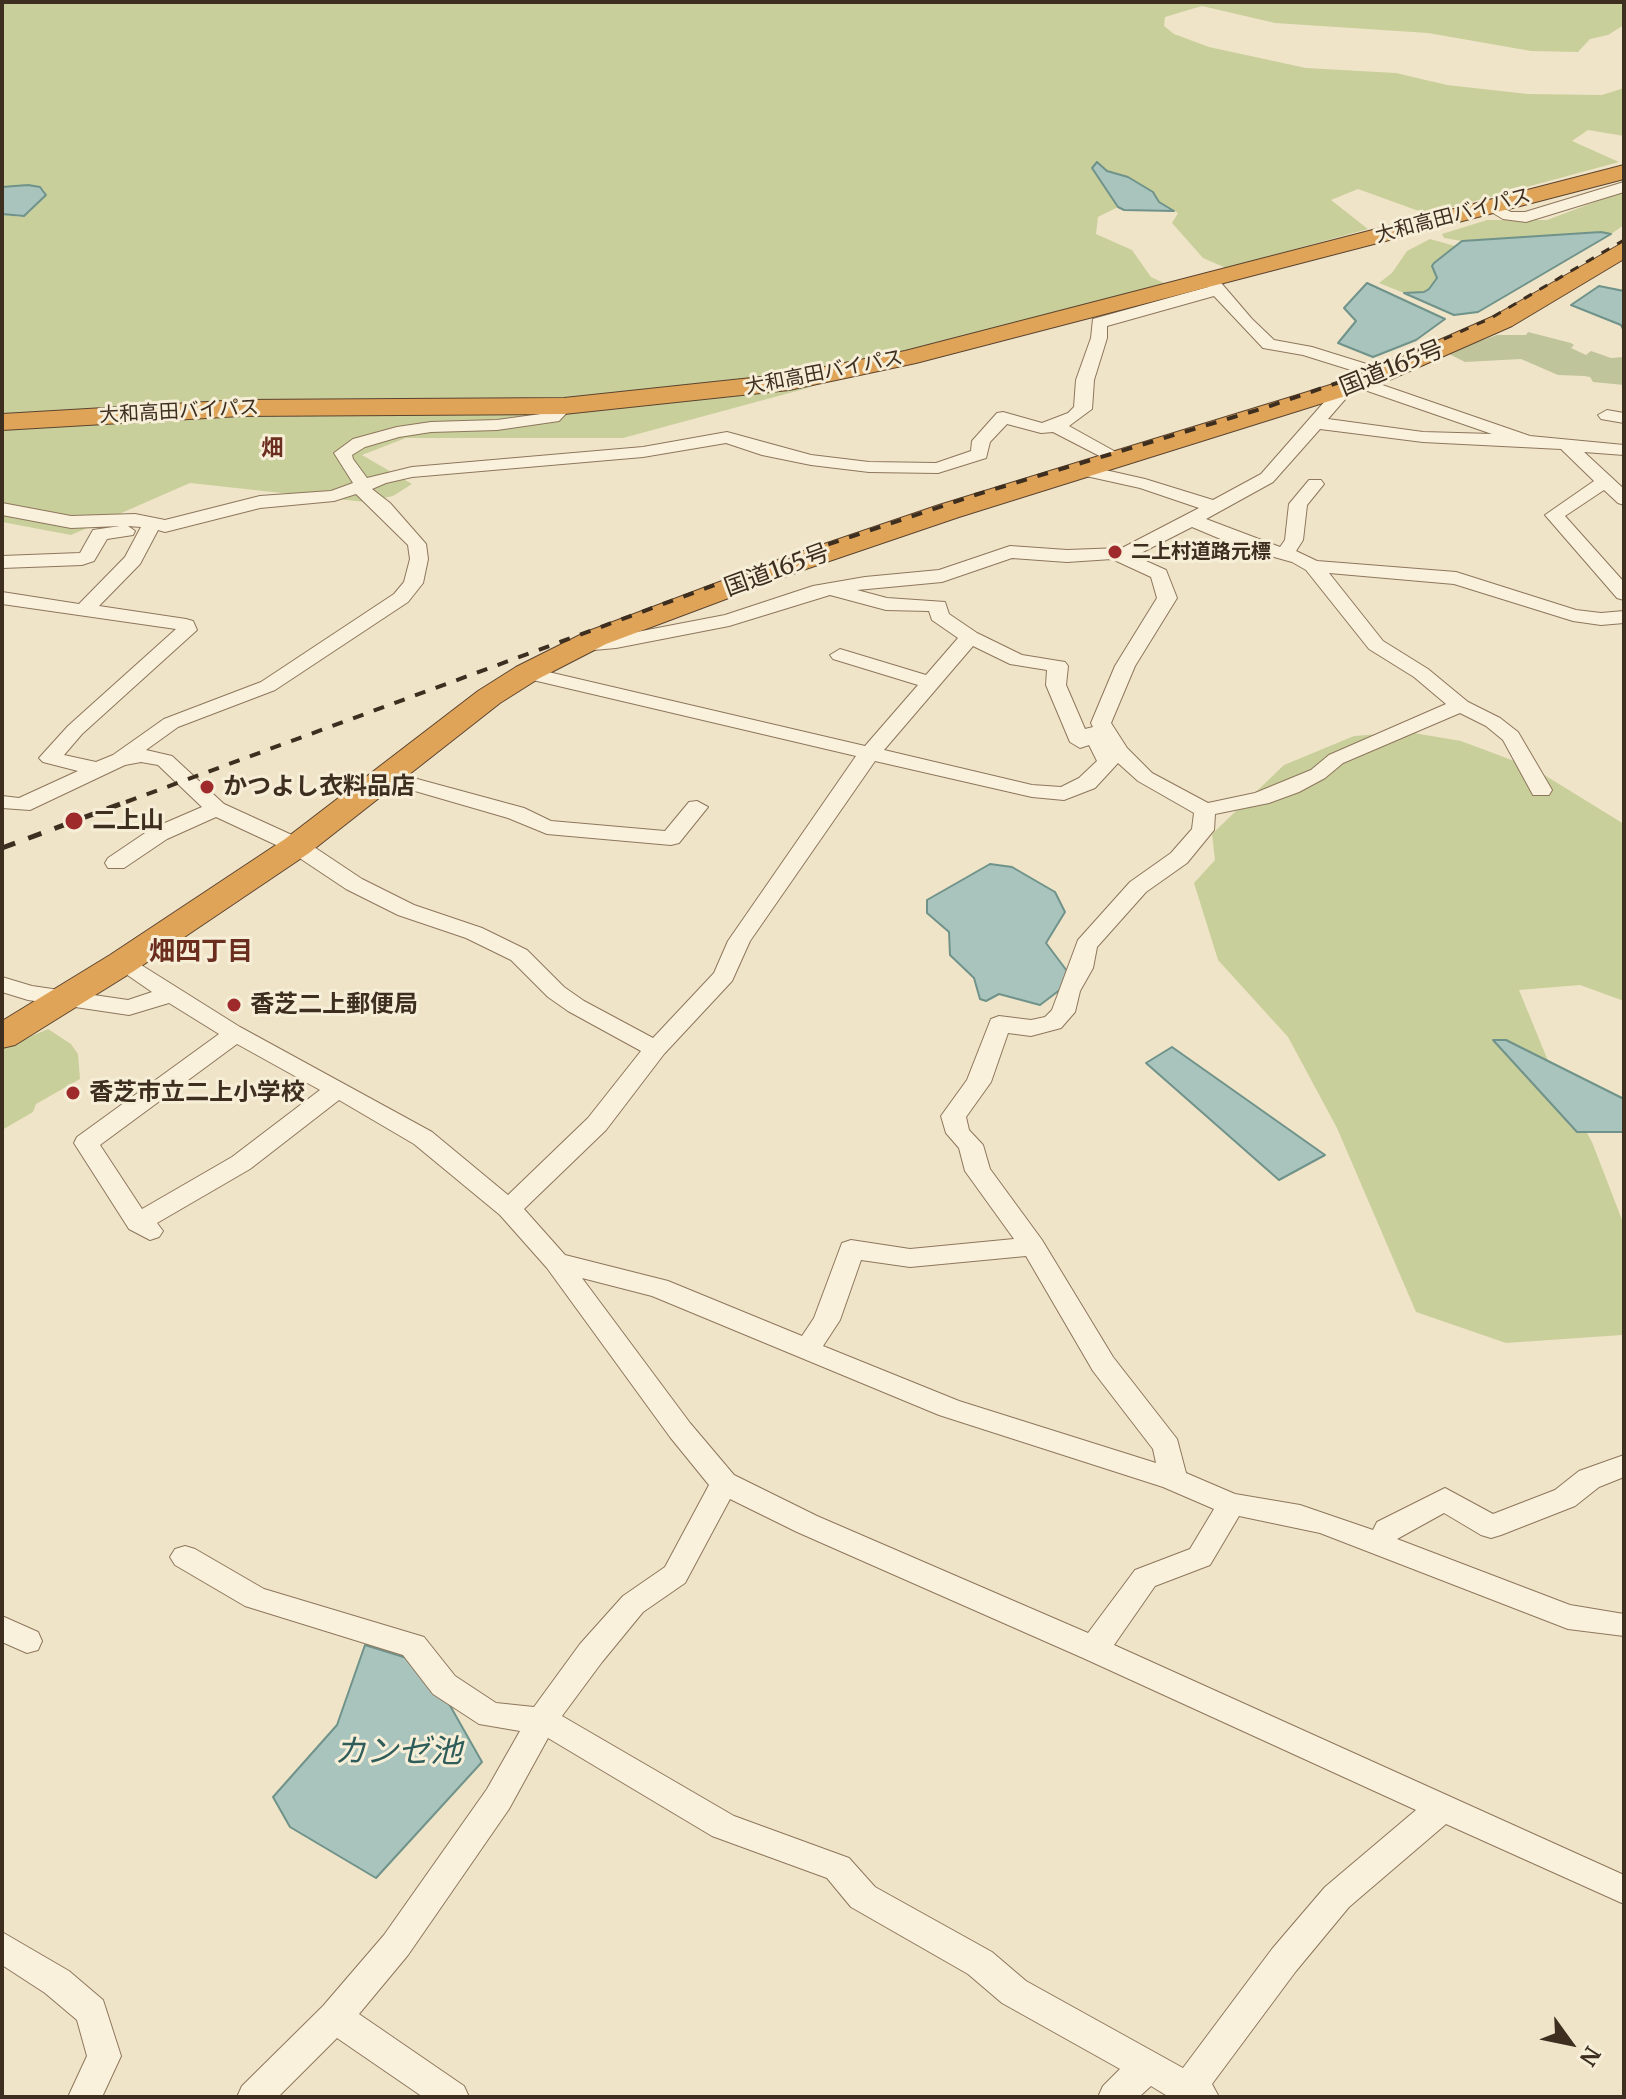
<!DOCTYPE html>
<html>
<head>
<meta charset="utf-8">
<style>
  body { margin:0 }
  #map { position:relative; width:1626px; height:2099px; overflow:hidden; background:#f0e4c8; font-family:Merriweather,serif }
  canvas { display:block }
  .frame { position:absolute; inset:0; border:4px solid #3d2e20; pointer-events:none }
  .north { position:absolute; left:1530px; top:2003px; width:80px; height:80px; -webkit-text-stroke:6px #f7eed8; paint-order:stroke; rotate:123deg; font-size:22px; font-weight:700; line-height:32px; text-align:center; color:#3d2e20 }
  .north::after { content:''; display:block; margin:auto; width:28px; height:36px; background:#3d2e20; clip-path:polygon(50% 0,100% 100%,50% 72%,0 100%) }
</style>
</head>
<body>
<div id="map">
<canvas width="1626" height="2099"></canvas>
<div class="frame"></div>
<div class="north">N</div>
</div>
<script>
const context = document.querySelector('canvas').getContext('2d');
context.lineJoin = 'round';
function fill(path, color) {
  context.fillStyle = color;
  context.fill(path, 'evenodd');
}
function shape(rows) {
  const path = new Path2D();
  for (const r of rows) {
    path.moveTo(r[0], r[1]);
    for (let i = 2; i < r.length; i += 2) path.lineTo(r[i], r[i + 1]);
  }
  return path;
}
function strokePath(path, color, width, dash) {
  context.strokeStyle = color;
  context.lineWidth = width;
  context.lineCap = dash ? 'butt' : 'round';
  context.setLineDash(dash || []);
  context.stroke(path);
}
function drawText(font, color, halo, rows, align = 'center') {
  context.font = font + ' Merriweather,"Noto Sans JP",serif';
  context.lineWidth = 6;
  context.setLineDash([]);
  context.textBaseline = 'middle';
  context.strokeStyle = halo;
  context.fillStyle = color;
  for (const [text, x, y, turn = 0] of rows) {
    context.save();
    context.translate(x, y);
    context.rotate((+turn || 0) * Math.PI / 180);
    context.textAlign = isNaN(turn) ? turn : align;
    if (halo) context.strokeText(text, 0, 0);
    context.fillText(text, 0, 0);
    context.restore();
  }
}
fill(shape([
  [2,2,1624,2,1624,25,1608,35,1590,39,1578,52,1531,51,1428,33,1275,23,1202,6,1165,17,1164,26,1174,34,1209,47,1306,68,1396,73,1447,85,1528,94,1602,95,1624,88,1624,136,1588,130,1572,141,1619,162,1427,214,1358,189,1331,200,1368,229,1226,268,1203,258,1172,223,1178,213,1159,202,1152,192,1128,177,1093,168,1118,207,1098,217,1096,234,1132,250,1151,277,1166,284,880,359,808,388,623,438,406,438,362,455,412,484,393,496,365,502,190,483,71,535,2,522,2,214,20,217,30,212,45,191,40,187,28,185,2,187],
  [1624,191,1624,225,1611,234,1495,241,1462,241,1444,238,1442,234,1487,220,1547,220],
  [1430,239,1455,246,1434,263,1433,266,1437,278,1429,289,1425,292,1404,293,1379,283,1392,273,1407,251],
  [1408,732,1461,741,1533,768,1624,824,1624,1001,1580,985,1519,990,1551,1068,1592,1142,1624,1225,1622,1335,1506,1343,1416,1312,1337,1128,1288,1037,1218,960,1194,883,1215,860,1212,834,1284,765,1354,736],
  [48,1029,71,1044,78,1054,80,1079,36,1104,33,1112,2,1130,2,1049]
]), '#c9cf9b');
fill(shape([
  [1528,332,1571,343,1574,345,1571,348,1586,355,1591,351,1611,358,1624,357,1624,385,1593,382,1590,377,1584,376,1558,375,1521,359,1465,362,1447,353,1497,335,1526,335]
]), '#bfc49a');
const water = shape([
  [1097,162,1107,171,1128,177,1153,192,1159,202,1174,211,1124,210,1118,207,1092,168,1097,162],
  [28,185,40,187,46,195,24,216,2,214,2,187,28,185],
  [1601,232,1611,234,1478,312,1454,315,1404,293,1424,292,1429,289,1437,278,1432,266,1434,263,1462,241,1601,232],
  [1367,283,1445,319,1416,340,1373,357,1338,343,1356,321,1344,308,1367,283],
  [1599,286,1624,291,1624,331,1621,325,1571,305,1599,286],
  [990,864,1012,867,1055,892,1065,912,1046,943,1067,971,1061,989,1040,1005,999,994,986,1001,980,999,974,978,950,955,949,932,927,913,927,900,990,864],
  [1493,1040,1506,1040,1624,1099,1624,1132,1577,1132,1493,1040],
  [1172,1047,1325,1155,1279,1180,1146,1063,1172,1047],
  [365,1645,410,1659,448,1702,482,1762,376,1878,290,1827,273,1797,337,1725,365,1645]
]);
fill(water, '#a9c4bc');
strokePath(water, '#6f938a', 2);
const minor = shape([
  [1624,182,1624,192,1526,222,1503,219,1483,207,1491,202,1511,212,1525,212,1624,182],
  [1210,275,1216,277,1252,319,1274,340,1312,347,1389,371,1392,375,1383,380,1303,355,1263,348,1214,296,1107,326,1107,338,1094,380,1092,409,1069,426,1123,456,1126,460,1123,464,1117,465,1053,432,1041,433,1007,424,990,442,986,458,938,473,869,472,811,465,762,455,726,443,643,457,412,477,386,483,372,489,390,503,426,544,428,559,423,583,408,602,275,690,178,727,146,750,172,756,224,804,305,841,362,879,414,905,482,928,527,950,564,987,584,1001,653,1038,714,973,728,941,856,756,520,677,517,673,520,669,527,667,865,746,918,685,833,659,830,655,840,649,926,675,958,638,932,620,929,611,886,610,830,595,729,626,616,648,582,651,572,645,582,639,616,636,725,615,813,586,865,577,939,570,1010,546,1067,550,1122,548,1199,508,1140,488,1077,474,1074,470,1077,466,1083,465,1145,479,1213,500,1261,474,1340,384,1346,383,1355,388,1328,419,1423,432,1492,434,1356,387,1353,383,1356,379,1362,378,1530,436,1624,445,1624,455,1584,452,1624,489,1624,505,1618,503,1604,490,1565,516,1624,582,1624,600,1617,598,1545,515,1594,481,1561,449,1423,442,1320,429,1273,482,1206,519,1280,547,1285,540,1289,504,1309,480,1321,480,1324,484,1307,505,1303,540,1296,551,1317,561,1456,572,1576,610,1601,613,1624,611,1624,623,1601,625,1573,621,1454,584,1329,573,1383,641,1428,669,1468,702,1500,718,1518,732,1552,790,1549,795,1533,795,1503,740,1486,726,1460,713,1343,763,1325,778,1299,792,1269,803,1215,814,1214,830,1187,863,1146,892,1097,947,1093,968,1080,991,1075,1012,1061,1028,1031,1036,1008,1033,991,1082,966,1117,969,1130,983,1145,990,1169,1042,1240,1113,1357,1177,1439,1186,1473,1235,1494,1300,1505,1373,1530,1377,1522,1445,1488,1493,1514,1555,1490,1579,1471,1624,1455,1624,1477,1599,1487,1575,1506,1501,1535,1491,1538,1481,1535,1444,1513,1397,1539,1570,1605,1624,1614,1624,1636,1568,1629,1320,1533,1239,1516,1210,1565,1155,1586,1114,1645,1624,1875,1624,1904,1446,1824,1349,1907,1296,1971,1212,2084,1219,2097,1169,2097,1151,2086,1139,2097,1098,2097,1103,2086,1120,2069,1002,2003,968,1974,851,1907,827,1878,712,1836,548,1738,509,1809,408,1955,359,2014,464,2086,469,2097,423,2097,337,2038,278,2097,237,2097,242,2086,323,2006,384,1935,487,1789,520,1731,479,1724,433,1694,403,1655,245,1606,175,1565,170,1557,175,1549,185,1546,195,1549,264,1589,424,1637,455,1676,496,1703,534,1707,580,1644,623,1596,665,1567,709,1485,670,1437,547,1268,500,1215,414,1144,339,1100,250,1169,157,1223,163,1231,159,1237,150,1240,129,1229,74,1143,77,1137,219,1034,169,1003,129,1015,28,1000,2,992,2,977,32,986,128,1000,152,992,110,963,114,958,122,956,130,958,240,1027,432,1132,508,1195,588,1118,641,1051,568,1011,548,997,511,960,466,938,398,915,346,889,289,851,216,817,167,839,124,868,108,868,105,863,108,858,151,829,202,807,158,765,141,762,125,765,30,810,2,808,2,796,19,798,78,771,43,762,39,758,68,726,176,629,2,604,2,592,79,604,125,557,141,527,128,526,135,531,133,535,107,539,94,561,82,565,2,568,2,556,80,553,93,530,120,526,71,528,2,515,2,503,71,516,135,514,165,520,260,496,331,491,353,483,334,453,353,439,397,427,431,422,497,420,548,413,564,401,573,406,559,421,497,430,431,432,399,437,365,447,352,455,353,459,367,478,412,467,643,447,727,432,811,455,869,462,936,463,971,451,972,441,997,413,1003,412,1042,423,1068,413,1074,407,1076,380,1091,338,1093,319,1208,287,1202,280,1210,275],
  [356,494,408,545,410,559,404,582,394,594,261,682,164,719,113,755,96,762,64,755,82,734,197,630,193,621,186,619,99,606,140,564,158,530,165,532,260,508,334,501,356,494],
  [1192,527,1242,548,1292,562,1306,570,1369,649,1414,677,1446,704,1329,755,1311,770,1255,793,1208,803,1152,773,1127,748,1111,723,1135,666,1177,598,1166,570,1135,556,1192,527],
  [1012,558,1067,562,1112,559,1151,577,1157,598,1115,666,1091,723,1093,727,1085,729,1066,685,1068,666,1065,662,1022,655,977,633,949,614,945,602,887,598,857,590,942,582,1012,558],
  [973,646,1010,664,1047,670,1046,685,1070,742,1080,748,1089,745,1097,761,1079,778,1061,787,1032,785,884,750,973,646],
  [875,761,1032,797,1064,800,1095,788,1118,763,1138,781,1194,813,1192,829,1171,853,1130,882,1078,940,1052,1010,1045,1017,1031,1020,999,1016,991,1019,967,1080,941,1116,946,1133,959,1148,965,1171,1014,1239,910,1249,851,1240,842,1243,814,1318,802,1336,668,1281,565,1255,524,1209,606,1130,664,1054,732,981,750,941,875,761],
  [237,1044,320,1090,232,1157,142,1209,100,1145,237,1044],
  [1026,1256,1093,1371,1153,1449,1156,1463,959,1401,823,1346,840,1320,861,1260,910,1267,1026,1256],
  [582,1278,652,1296,939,1415,1163,1487,1214,1509,1190,1549,1135,1570,1088,1633,817,1516,734,1475,690,1423,582,1278],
  [730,1499,797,1532,1083,1658,1416,1810,1325,1887,1272,1949,1183,2068,1026,1981,992,1952,875,1887,849,1858,734,1816,562,1716,602,1662,643,1612,685,1583,730,1499],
  [1607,410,1624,413,1624,423,1601,419,1598,415,1607,410],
  [384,770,524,808,551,821,665,831,689,802,697,801,708,807,679,843,671,845,547,834,508,818,377,780,373,776,384,770],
  [2,1616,38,1632,42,1641,38,1650,27,1653,2,1642,2,1616],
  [2,1932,69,1971,103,2000,121,2056,102,2097,68,2097,87,2056,77,2020,45,1993,2,1965,2,1932]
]);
const highway = shape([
  [1624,165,1624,179,916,363,789,390,564,414,241,416,2,430,2,414,241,400,564,398,789,374,905,351,1624,165],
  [1624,242,1624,259,1512,326,1371,388,959,517,806,569,606,644,538,679,500,703,309,853,134,971,15,1045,2,1048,2,1021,110,955,285,839,478,691,516,667,586,632,786,557,939,505,1353,378,1494,316,1624,242]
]);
strokePath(minor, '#8d765c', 2);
strokePath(highway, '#5b4430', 2);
fill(minor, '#faf1dc');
fill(highway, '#e0a458');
strokePath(shape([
  [1411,354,1491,318,1624,240]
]), '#3d2e20', 3, [9, 9]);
strokePath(shape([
  [126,802,788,558,975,495,1267,407,1372,371,1416,352]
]), '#3d2e20', 4, [11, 11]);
strokePath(shape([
  [2,848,131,800]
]), '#3d2e20', 5, [14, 14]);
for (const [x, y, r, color] of [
  [1115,552,8,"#9e2a2b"],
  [207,787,8,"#9e2a2b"],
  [74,821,10,"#9e2a2b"],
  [234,1005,8,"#9e2a2b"],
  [73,1093,8,"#9e2a2b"]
]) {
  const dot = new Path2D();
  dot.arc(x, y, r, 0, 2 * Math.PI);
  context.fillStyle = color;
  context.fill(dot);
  strokePath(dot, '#f7eed8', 3);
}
drawText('20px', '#3d2e20', '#f7eed8', [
  ["大和高田バイパス",1453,216,-15],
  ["大和高田バイパス",824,373,-11],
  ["大和高田バイパス",179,412,-3]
]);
drawText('bold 20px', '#3d2e20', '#f7eed8', [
  ["二上村道路元標",1131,552]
], 'left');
drawText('bold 22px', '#6b2e1e', '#f7eed8', [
  ["畑",272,449]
]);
drawText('24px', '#3d2e20', '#f7eed8', [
  ["国道165号",1392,369,-22],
  ["国道165号",777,571,-20]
]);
drawText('bold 24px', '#3d2e20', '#f7eed8', [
  ["かつよし衣料品店",223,787],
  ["二上山",92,821],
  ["香芝二上郵便局",250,1005],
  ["香芝市立二上小学校",89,1093]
], 'left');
drawText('bold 26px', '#6b2e1e', '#f7eed8', [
  ["畑四丁目",201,953]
]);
drawText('italic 32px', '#2f5d5a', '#f7eed8', [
  ["カンゼ池",398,1753]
]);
</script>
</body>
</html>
